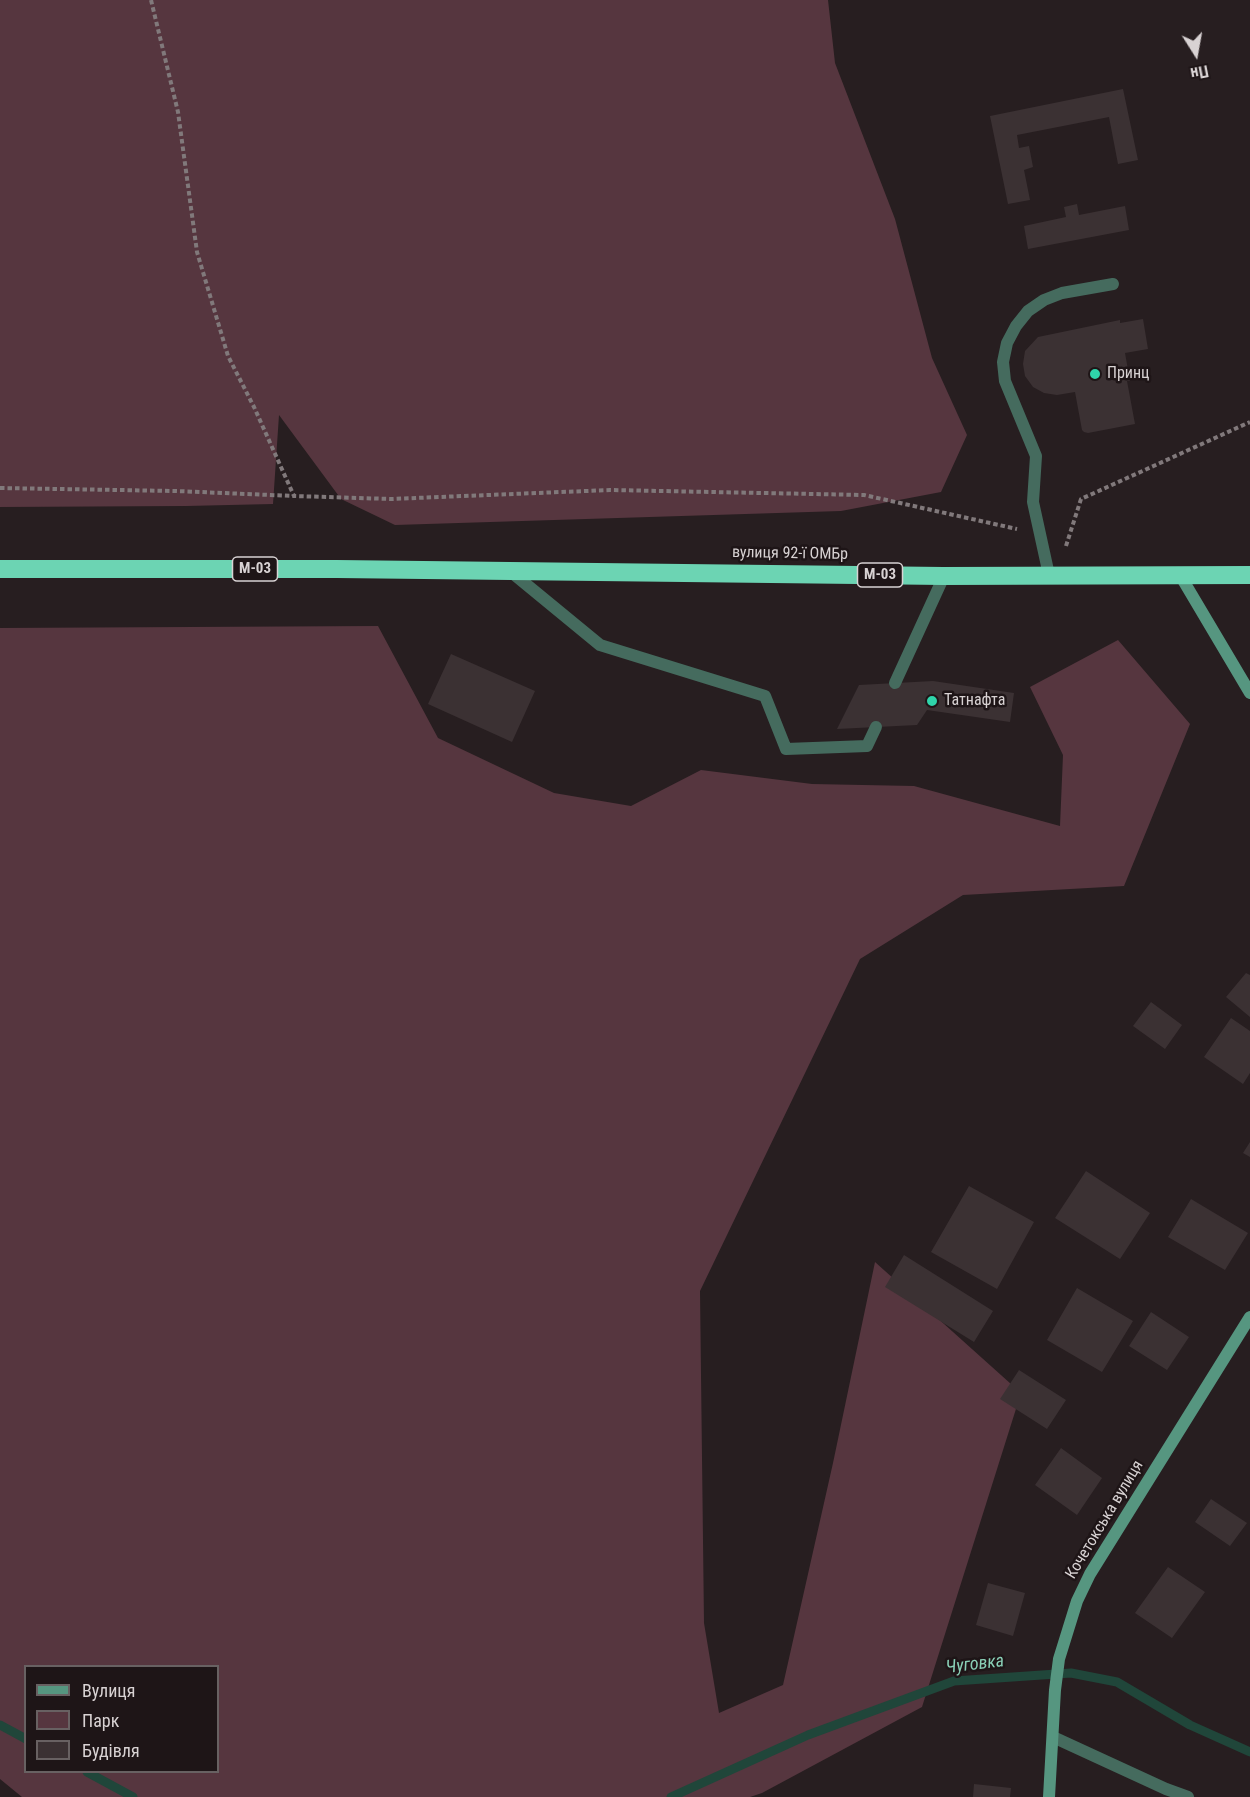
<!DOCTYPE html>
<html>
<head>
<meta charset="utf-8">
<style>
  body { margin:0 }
  #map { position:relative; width:1250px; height:1797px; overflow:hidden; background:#271e20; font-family:"Roboto Condensed",sans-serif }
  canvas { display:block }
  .legend { position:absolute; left:24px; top:1665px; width:195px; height:108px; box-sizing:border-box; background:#1e1517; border:2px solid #686162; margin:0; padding:8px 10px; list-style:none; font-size:18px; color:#d8d2d3 }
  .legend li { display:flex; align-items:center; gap:12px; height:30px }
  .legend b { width:30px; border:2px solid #686162 }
  .north { position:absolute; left:1166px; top:24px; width:60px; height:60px; -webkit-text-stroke:4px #1e1517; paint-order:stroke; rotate:169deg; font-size:16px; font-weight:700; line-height:24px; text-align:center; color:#d8d2d3 }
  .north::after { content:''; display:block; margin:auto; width:21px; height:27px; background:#d8d2d3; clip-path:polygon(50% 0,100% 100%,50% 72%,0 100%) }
</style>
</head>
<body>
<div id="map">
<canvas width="1250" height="1797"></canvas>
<ul class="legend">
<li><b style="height:8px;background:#569680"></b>Вулиця</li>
<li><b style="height:16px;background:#56363f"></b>Парк</li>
<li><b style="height:16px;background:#3b3133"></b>Будівля</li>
</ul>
<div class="north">Пн</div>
</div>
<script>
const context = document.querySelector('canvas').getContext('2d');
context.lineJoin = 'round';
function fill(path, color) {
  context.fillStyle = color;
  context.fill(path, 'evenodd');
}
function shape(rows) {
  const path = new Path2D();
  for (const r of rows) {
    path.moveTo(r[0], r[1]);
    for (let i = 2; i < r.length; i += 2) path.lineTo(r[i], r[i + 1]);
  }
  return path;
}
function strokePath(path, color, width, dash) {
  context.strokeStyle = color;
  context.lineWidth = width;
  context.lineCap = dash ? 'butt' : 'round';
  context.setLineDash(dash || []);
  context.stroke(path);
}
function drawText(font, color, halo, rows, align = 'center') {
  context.font = font + ' "Roboto Condensed",sans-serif';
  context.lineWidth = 5;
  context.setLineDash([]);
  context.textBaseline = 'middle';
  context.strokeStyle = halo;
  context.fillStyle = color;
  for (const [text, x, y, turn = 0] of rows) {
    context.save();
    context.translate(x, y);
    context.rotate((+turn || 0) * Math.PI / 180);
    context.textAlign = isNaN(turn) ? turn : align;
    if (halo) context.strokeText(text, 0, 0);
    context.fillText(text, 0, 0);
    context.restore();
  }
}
fill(shape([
  [0,0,828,0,835,63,895,219,932,358,967,435,941,492,841,511,395,525,341,499,279,415,273,504,186,506,0,507],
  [378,626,438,738,554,793,631,806,701,770,812,784,914,786,1060,826,1063,755,1030,687,1118,640,1190,724,1124,886,963,895,860,959,700,1291,704,1623,719,1713,783,1685,833,1463,875,1262,1021,1393,922,1707,762,1793,750,1797,22,1797,0,1779,0,628],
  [26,1666,218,1666,218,1772,26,1772]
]), '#56363f');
strokePath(shape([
  [0,1725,26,1739],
  [87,1772,133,1797],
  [671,1797,808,1735,954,1681,1071,1673,1117,1682,1190,1725,1250,1752]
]), '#20463a', 9);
fill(shape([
  [1123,89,1138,160,1118,164,1109,117,1017,135,1019,148,1029,146,1033,167,1024,170,1030,200,1008,204,990,116],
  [1077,204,1079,215,1125,206,1129,230,1028,249,1024,226,1066,217,1064,207],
  [1143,319,1148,349,1125,353,1130,381,1127,381,1135,424,1088,433,1084,432,1082,430,1075,392,1057,395,1044,393,1033,387,1025,376,1023,364,1025,351,1038,337,1120,320,1120,323],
  [451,654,535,691,512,742,428,704],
  [933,681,1014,693,1010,722,927,710,917,725,837,729,859,685],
  [1246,973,1250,975,1250,1017,1226,997],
  [1151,1002,1182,1025,1165,1049,1133,1026],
  [1231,1018,1250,1031,1250,1073,1243,1084,1204,1057],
  [1250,1142,1250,1157,1243,1153],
  [1086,1171,1150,1213,1120,1259,1055,1218],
  [969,1186,1034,1222,997,1289,931,1252],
  [1191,1199,1248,1233,1225,1270,1168,1237],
  [904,1255,993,1311,974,1342,885,1287],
  [1077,1288,1133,1321,1102,1372,1047,1340],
  [1151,1312,1189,1337,1167,1370,1129,1346],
  [1019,1370,1066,1400,1047,1429,1000,1399],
  [1061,1448,1102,1478,1077,1515,1035,1485],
  [1211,1499,1247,1523,1230,1546,1195,1522],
  [1168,1567,1205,1592,1172,1638,1135,1613],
  [988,1583,1025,1593,1013,1636,976,1625],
  [974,1784,1011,1788,1010,1797,973,1797]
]), '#3b3133');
strokePath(shape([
  [151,0,178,112,197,252,228,356,254,407,294,496,391,499,610,490,864,495,1017,529],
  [0,488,176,491,294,496],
  [1066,546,1081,499,1250,422]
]), '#81797b', 4, [4.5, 3]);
strokePath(shape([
  [510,571,600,645,765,696,786,749,867,746,876,727],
  [1049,575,1033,502,1036,456,1005,381,1003,362,1007,343,1016,326,1028,311,1044,300,1062,293,1113,284],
  [895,683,944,576]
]), '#456b5e', 12);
strokePath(shape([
  [1053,1737,1166,1789,1188,1797]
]), '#456b5e', 12);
strokePath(shape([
  [1180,575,1250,693],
  [1049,1797,1055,1690,1059,1659,1077,1601,1090,1574,1250,1317]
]), '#569680', 12);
strokePath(shape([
  [0,569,337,569,944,576,1250,575]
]), '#6cd4b3', 18);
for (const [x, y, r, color] of [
  [1095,374,6,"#2fd4aa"],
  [932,701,6,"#2fd4aa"]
]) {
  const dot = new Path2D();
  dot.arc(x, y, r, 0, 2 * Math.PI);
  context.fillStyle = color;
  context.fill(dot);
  strokePath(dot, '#1e1517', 2);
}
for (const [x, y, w] of [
  [255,569,45],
  [880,575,45]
]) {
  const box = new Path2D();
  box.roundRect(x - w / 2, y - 12, w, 24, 4.5);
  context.fillStyle = '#1e1517';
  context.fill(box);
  strokePath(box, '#d8d2d3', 1.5);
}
drawText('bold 15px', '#d8d2d3', null, [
  ["М-03",255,569],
  ["М-03",880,575]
]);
drawText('16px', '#d8d2d3', '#1e1517', [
  ["Принц",1107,374],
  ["Татнафта",944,701]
], 'left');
drawText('16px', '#d8d2d3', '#1e1517', [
  ["вулиця 92-ї ОМБр",790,554,1],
  ["Кочетокська вулиця",1105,1520,-59]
]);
drawText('italic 18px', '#8ad0b7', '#1e1517', [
  ["Чуговка",975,1665,-7]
]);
</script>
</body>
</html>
